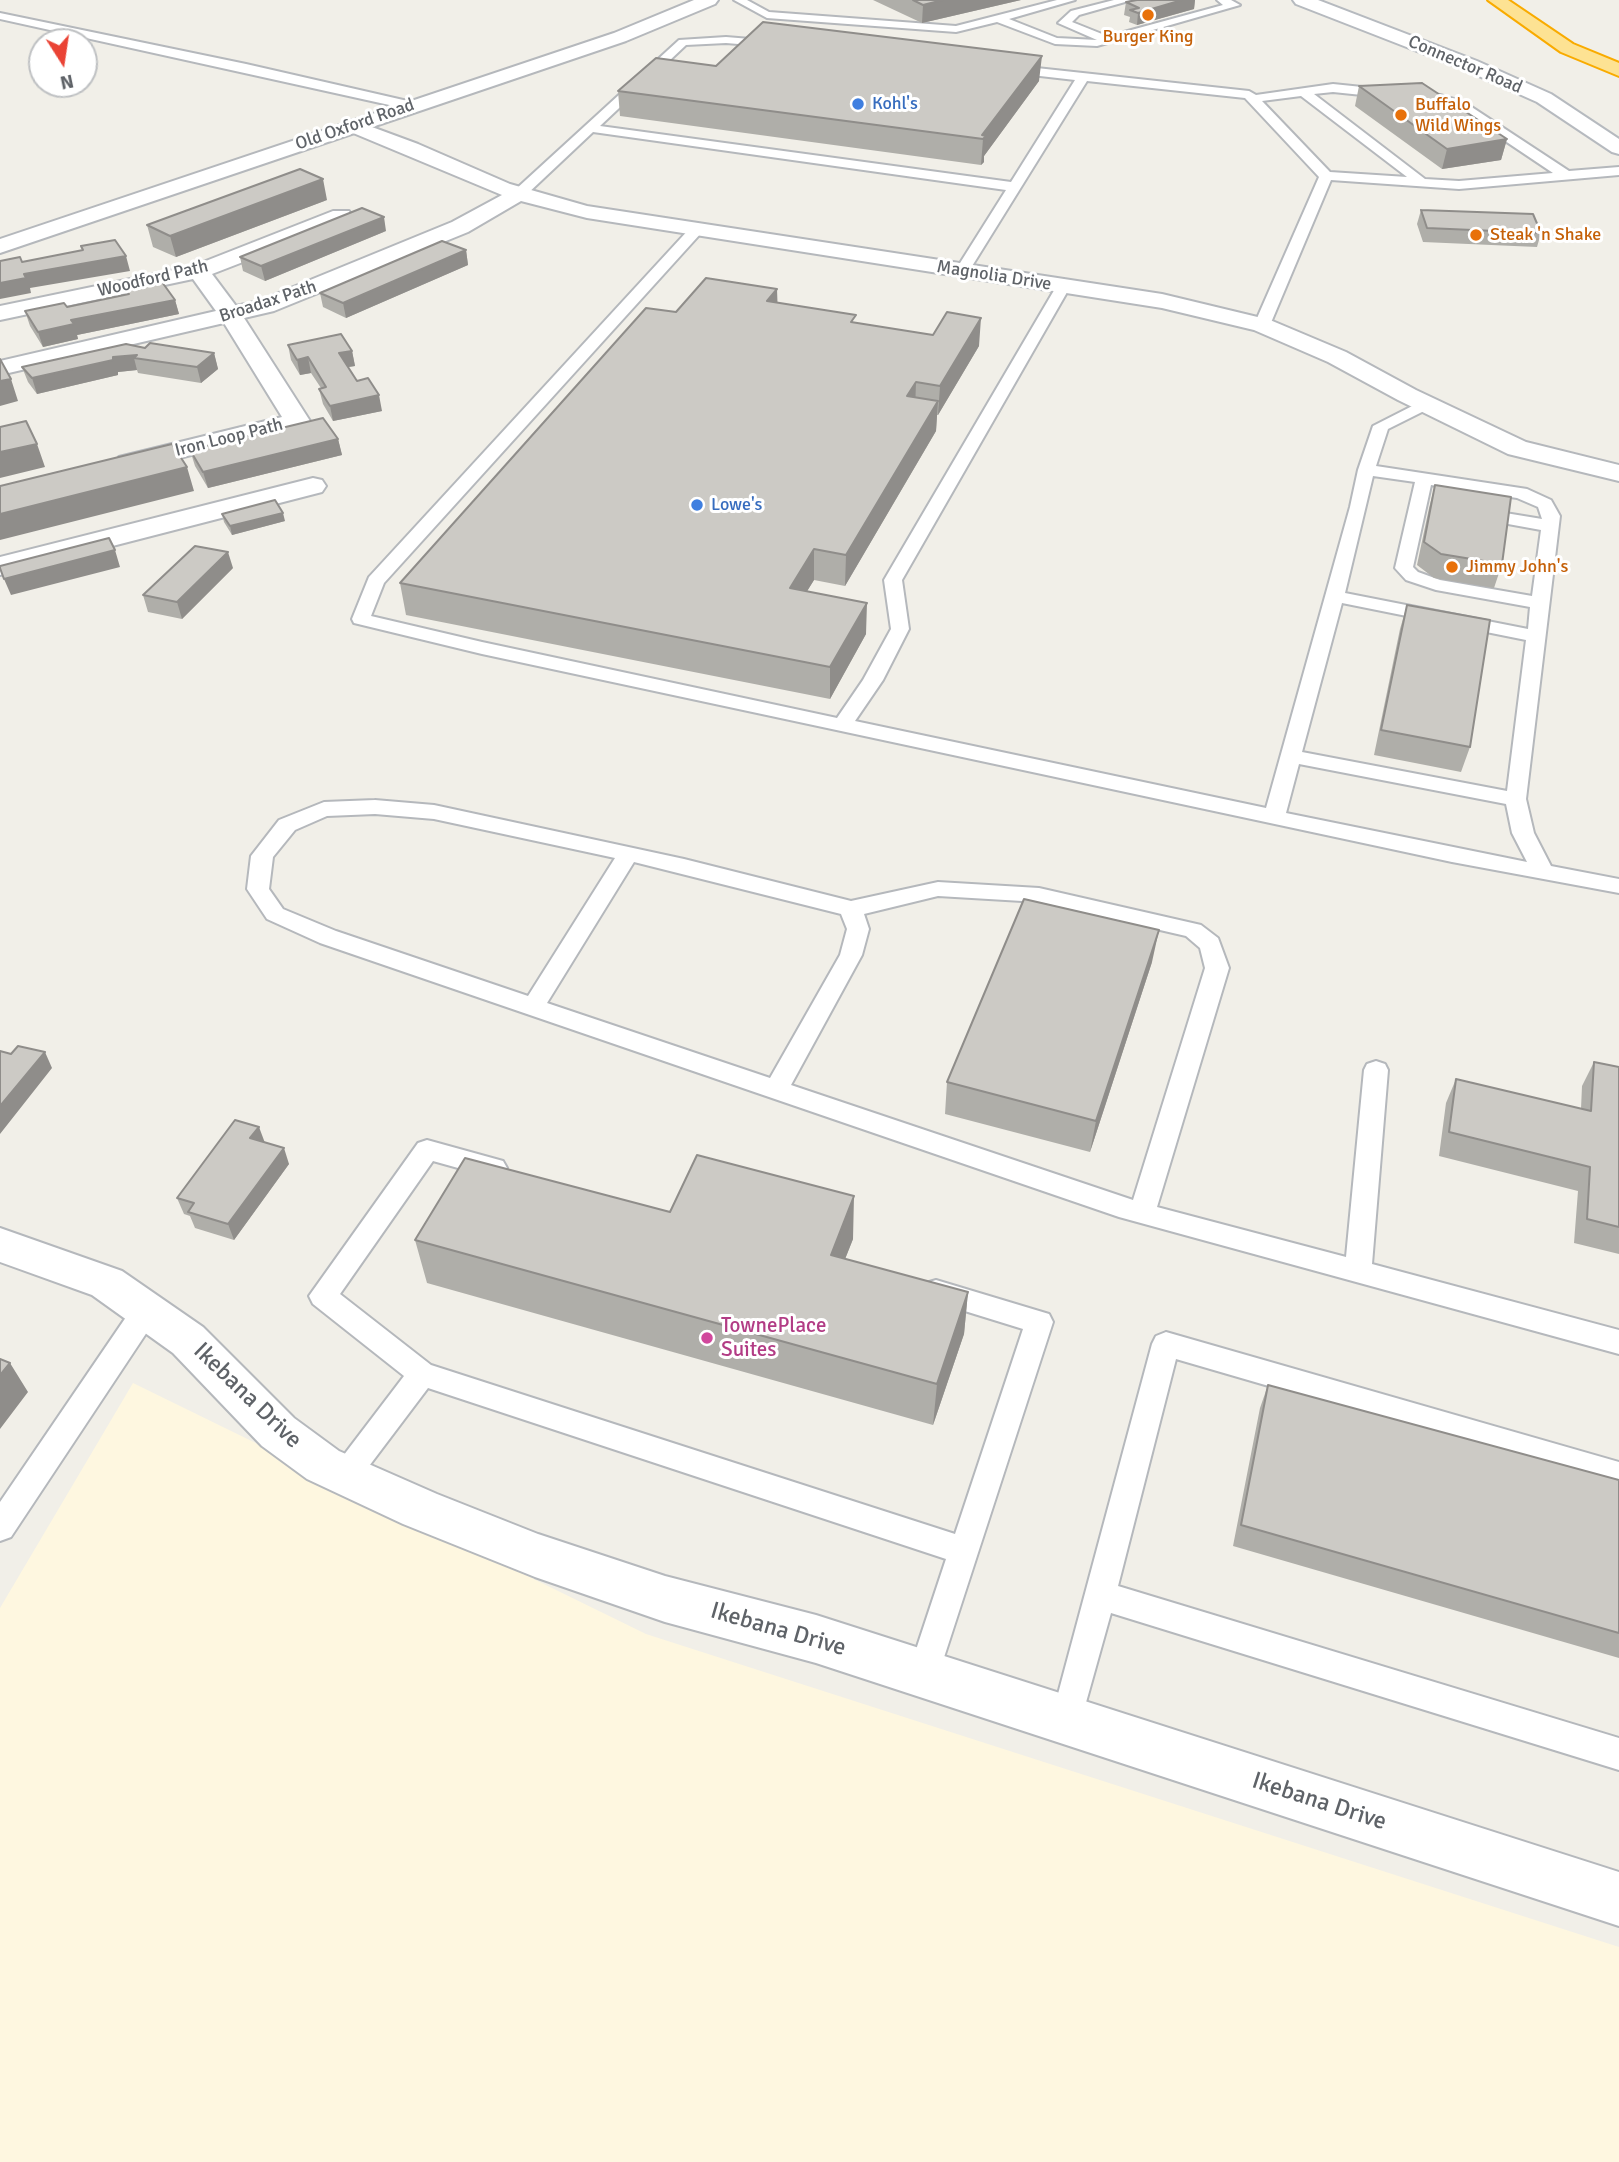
<!DOCTYPE html>
<html>
<head>
<meta charset="utf-8">
<style>
  body { margin:0 }
  #map { position:relative; width:1619px; height:2162px; overflow:hidden; background:#f1efe8; font-family:Signika,sans-serif }
  canvas { display:block }
  .north { position:absolute; left:28px; top:28px; width:70px; height:70px; box-sizing:border-box; background:#fff; border:2px solid #bfc1c3; border-radius:50%; rotate:168deg; font-size:19px; font-weight:700; line-height:28px; text-align:center; color:#5f6368 }
  .north::after { content:''; display:block; margin:auto; width:24px; height:32px; background:#ea4335; clip-path:polygon(50% 0,100% 100%,50% 72%,0 100%) }
</style>
</head>
<body>
<div id="map">
<canvas width="1619" height="2162"></canvas>
<div class="north">N</div>
</div>
<script>
const context = document.querySelector('canvas').getContext('2d');
context.lineJoin = 'round';
function fill(path, color) {
  context.fillStyle = color;
  context.fill(path, 'evenodd');
}
function shape(rows) {
  const path = new Path2D();
  for (const r of rows) {
    path.moveTo(r[0], r[1]);
    for (let i = 2; i < r.length; i += 2) path.lineTo(r[i], r[i + 1]);
  }
  return path;
}
function strokePath(path, color, width, dash) {
  context.strokeStyle = color;
  context.lineWidth = width;
  context.lineCap = dash ? 'butt' : 'round';
  context.setLineDash(dash || []);
  context.stroke(path);
}
function drawText(font, color, halo, rows, align = 'center') {
  context.font = font + ' Signika,sans-serif';
  context.lineWidth = 6;
  context.setLineDash([]);
  context.textBaseline = 'middle';
  context.strokeStyle = halo;
  context.fillStyle = color;
  for (const [text, x, y, turn = 0] of rows) {
    context.save();
    context.translate(x, y);
    context.rotate((+turn || 0) * Math.PI / 180);
    context.textAlign = isNaN(turn) ? turn : align;
    if (halo) context.strokeText(text, 0, 0);
    context.fillText(text, 0, 0);
    context.restore();
  }
}
fill(shape([
  [133,1383,646,1634,1619,1947,1619,2162,0,2162,0,1608]
]), '#fef7e0');
const service = shape([
  [734,0,747,0,769,12,956,26,1057,0,1075,0,1009,19,1057,38,1097,40,1058,23,1071,11,1114,0,1132,0,1079,15,1072,22,1102,34,1102,38,1223,5,1217,0,1231,0,1240,5,1097,46,1055,44,997,22,956,32,767,18,734,0],
  [0,13,246,64,412,102,418,106,412,110,0,19,0,13],
  [726,37,775,41,781,44,775,47,726,43,686,45,600,126,1011,182,1075,80,1005,72,1003,69,1009,65,1249,91,1256,95,1333,84,1440,95,1464,102,1569,171,1619,167,1619,175,1459,189,1331,180,1270,325,1262,330,1254,325,1319,177,1245,98,1087,81,969,271,962,275,955,271,1006,190,593,132,525,196,515,196,515,190,679,40,726,37],
  [1333,92,1439,103,1456,108,1553,173,1459,181,1425,179,1314,94,1333,92],
  [1301,96,1407,177,1330,172,1262,101,1301,96],
  [697,225,704,229,702,232,384,583,371,616,482,642,837,718,863,680,891,629,884,580,1056,287,1063,283,1070,287,902,580,909,629,883,680,855,721,1266,808,1350,507,1358,470,1373,426,1426,399,1434,404,1432,407,1388,429,1376,466,1527,489,1551,500,1560,516,1526,799,1534,833,1551,866,1619,879,1619,893,1452,862,482,654,354,623,352,619,369,577,692,226,697,225],
  [1373,476,1415,482,1395,568,1406,580,1436,590,1530,607,1528,629,1345,593,1373,476],
  [1431,485,1517,498,1538,507,1542,519,1475,508,1466,513,1475,518,1541,530,1532,596,1440,580,1418,572,1413,567,1431,485],
  [1342,603,1526,640,1507,791,1302,752,1342,603],
  [1299,764,1506,804,1512,833,1527,862,1286,813,1299,764],
  [375,800,434,805,684,859,851,901,938,882,1039,888,1201,925,1218,938,1229,968,1157,1207,1346,1257,1364,1070,1367,1064,1376,1061,1385,1064,1388,1070,1372,1264,1619,1330,1619,1354,1119,1217,320,943,267,919,247,889,251,856,279,820,324,802,375,800],
  [375,814,434,819,615,858,528,996,336,931,283,909,269,889,273,857,295,830,327,816,375,814],
  [634,862,841,914,847,929,840,955,770,1078,547,1003,634,862],
  [938,896,1039,902,1186,936,1200,948,1205,968,1133,1200,791,1085,862,955,869,929,864,914,938,896],
  [427,1140,503,1161,507,1168,503,1175,494,1178,433,1161,340,1294,431,1365,955,1534,1023,1329,926,1299,922,1291,926,1283,936,1280,1049,1314,1053,1322,935,1685,924,1689,913,1685,908,1674,946,1559,428,1388,357,1482,347,1486,337,1482,332,1473,337,1464,404,1376,313,1304,309,1296,418,1143,427,1140],
  [147,1298,157,1301,161,1309,157,1317,11,1537,0,1541,0,1502,137,1301,147,1298],
  [1166,1332,1619,1462,1619,1488,1176,1359,1118,1586,1619,1738,1619,1770,1111,1613,1078,1731,1067,1736,1056,1731,1051,1720,1152,1344,1156,1336,1166,1332]
]);
const minor = shape([
  [353,120,418,144,510,184,587,206,1162,294,1270,320,1346,352,1416,390,1526,442,1619,465,1619,481,1508,454,1398,400,1328,362,1254,330,1162,308,587,218,521,201,468,232,274,311,244,318,310,421,306,426,128,471,119,469,115,463,119,457,282,417,224,323,0,375,0,361,216,311,193,279,0,320,0,306,193,266,333,211,349,211,352,216,349,221,212,274,236,306,259,301,452,222,502,195,346,130,343,126,346,122,353,120],
  [313,478,322,480,326,486,322,492,0,575,0,557,313,478],
  [0,1228,122,1271,203,1327,294,1418,339,1451,437,1494,538,1534,665,1576,816,1615,1619,1872,1619,1926,816,1663,665,1622,535,1577,403,1524,307,1479,262,1446,173,1353,92,1295,0,1262,0,1228]
]);
const tertiary = shape([
  [694,0,718,0,715,4,626,41,0,253,0,239,614,33,694,0]
]);
const secondary = shape([
  [1293,0,1318,0,1477,61,1551,94,1619,139,1619,154,1612,152,1537,102,1463,69,1296,4,1293,0]
]);
const motorway = shape([
  [1488,0,1508,0,1573,44,1619,63,1619,76,1561,52,1488,0]
]);
strokePath(service, '#b5b8bc', 4);
strokePath(minor, '#b5b8bc', 4);
strokePath(tertiary, '#b5b8bc', 4);
strokePath(secondary, '#b6babf', 4);
strokePath(motorway, '#f9ab00', 4);
fill(service, '#fff');
fill(minor, '#fff');
fill(tertiary, '#fff');
fill(secondary, '#fff');
fill(motorway, '#fde293');
fill(shape([
  [873,0,1021,0,922,23],
  [1137,0,1195,0,1194,9,1137,25,1129,22,1130,17,1124,15,1126,2],
  [716,66,1039,81,984,156,984,162,981,165,620,116,618,91],
  [1359,86,1507,139,1501,160,1442,169,1355,106],
  [327,200,176,257,153,247,147,225],
  [1421,210,1541,233,1537,247,1423,242,1417,224],
  [386,231,265,281,243,271,240,257],
  [466,250,468,265,346,318,323,307,320,293],
  [126,290,175,300,179,314,77,335,78,339,43,347,30,326,25,311,67,307,128,294],
  [777,303,855,323,979,346,938,415,937,415,936,431,845,586,814,580,807,591,866,634,830,699,406,615,400,583,676,312],
  [288,345,352,351,355,366,348,367,357,381,382,411,333,421,323,404,319,389,321,388,311,373,300,375,291,360],
  [145,348,214,353,218,369,201,383,138,373,137,370,118,372,118,375,37,394,28,382,22,367],
  [338,439,342,455,208,488,195,466,190,450],
  [1435,485,1502,564,1494,588,1434,578,1417,565,1429,508],
  [222,514,285,521,232,535,224,522],
  [233,568,182,619,148,612,143,595],
  [1407,605,1470,747,1461,772,1374,755,1400,629],
  [1152,962,1090,1152,945,1114,947,1082],
  [1594,1062,1619,1067,1619,1254,1574,1243,1578,1191,1439,1156,1446,1103,1456,1079,1581,1109,1582,1086],
  [264,1142,289,1164,234,1240,195,1228,190,1216,184,1214,177,1198],
  [670,1212,853,1239,845,1259,968,1292,964,1334,933,1425,427,1283,415,1240],
  [1268,1385,1619,1480,1619,1658,1233,1546,1260,1408]
]), '#afaea9');
fill(shape([
  [943,0,1021,0,922,23,923,5],
  [1182,0,1195,0,1194,9,1137,25,1138,13],
  [1042,56,1039,81,984,156,984,162,981,165,983,139,982,135],
  [1507,139,1501,160,1442,169,1447,149],
  [323,179,327,200,176,257,170,236],
  [384,217,386,231,265,281,261,266],
  [466,250,468,265,346,318,343,303],
  [126,256,130,271,30,288,31,293,0,299,0,283,24,274],
  [777,289,778,317,767,301],
  [175,300,179,314,77,335,78,339,43,347,38,332,71,320],
  [981,318,979,346,938,415,940,386],
  [352,351,355,366,342,368,339,353],
  [214,353,218,369,201,383,197,367],
  [137,355,134,358,137,370,118,372,118,375,37,394,32,378,113,357],
  [308,357,311,373,300,375,297,360],
  [11,379,18,401,0,406,0,381],
  [916,382,915,412,907,396],
  [379,395,382,411,333,421,330,406],
  [938,401,936,431,845,586,846,555],
  [338,439,342,455,208,488,203,472],
  [37,444,45,467,0,478,0,452],
  [187,467,194,491,0,540,0,514],
  [283,513,285,521,232,535,230,526],
  [814,549,814,580,790,619,790,588],
  [115,550,120,567,11,595,4,579],
  [228,552,233,568,182,619,177,602],
  [867,603,866,634,830,699,830,667],
  [1159,930,1152,962,1090,1152,1096,1121],
  [45,1052,52,1068,0,1134,0,1106],
  [259,1127,265,1143,250,1138],
  [284,1148,289,1164,234,1240,228,1224],
  [854,1196,853,1239,830,1297,831,1255],
  [968,1292,964,1334,933,1425,937,1384],
  [10,1363,28,1392,0,1429,0,1375]
]), '#8f8d8a');
const building = shape([
  [913,0,943,0,923,5,913,0],
  [1137,0,1182,0,1138,13,1130,10,1139,8,1126,2,1137,0],
  [763,22,1042,56,982,135,986,136,983,139,618,91,656,58,716,66,763,22],
  [1422,83,1507,139,1447,149,1359,86,1422,83],
  [300,169,323,179,170,236,147,225,300,169],
  [362,208,384,217,261,266,240,257,362,208],
  [1421,210,1533,214,1541,233,1427,228,1421,210],
  [115,240,126,256,24,274,26,278,0,283,0,261,20,257,22,262,83,250,81,246,115,240],
  [442,241,466,250,343,303,320,293,442,241],
  [706,278,777,289,767,301,856,315,851,322,933,335,947,312,981,318,940,386,916,382,907,396,938,401,846,555,814,549,790,588,867,603,830,667,400,583,646,308,676,312,706,278],
  [162,282,175,300,71,320,74,324,38,332,25,311,64,303,67,307,129,294,126,290,162,282],
  [341,334,352,351,339,353,357,381,368,378,379,395,330,406,319,389,326,387,308,357,297,360,288,345,341,334],
  [150,343,214,353,197,367,134,358,137,355,113,357,113,360,32,378,22,367,126,344,145,348,150,343],
  [0,359,11,379,0,381,0,359],
  [323,418,338,439,203,472,190,450,323,418],
  [26,421,37,444,0,452,0,427,26,421],
  [172,444,187,467,0,514,0,486,172,444],
  [1435,485,1511,497,1502,564,1441,554,1424,542,1435,485],
  [275,500,283,513,230,526,222,514,275,500],
  [109,538,115,550,4,579,0,568,0,566,109,538],
  [195,546,228,552,177,602,143,595,195,546],
  [1407,605,1490,620,1470,747,1381,730,1407,605],
  [1024,899,1159,930,1096,1121,947,1082,1024,899],
  [18,1046,45,1052,0,1106,0,1051,11,1054,18,1046],
  [1594,1062,1619,1067,1619,1227,1587,1219,1590,1167,1449,1132,1456,1079,1591,1111,1594,1062],
  [235,1120,259,1127,250,1138,284,1148,228,1224,188,1212,194,1203,177,1198,235,1120],
  [697,1155,854,1196,831,1255,968,1292,937,1384,415,1240,465,1158,670,1212,697,1155],
  [0,1359,10,1363,0,1375,0,1359],
  [1268,1385,1619,1480,1619,1633,1241,1525,1268,1385]
]);
fill(building, '#cccac5');
strokePath(building, '#8f8d8a', 2);
for (const [x, y, r, color] of [
  [1148,15,7,"#e8710a"],
  [858,104,7,"#3f7fe0"],
  [1401,115,7,"#e8710a"],
  [1476,235,7,"#e8710a"],
  [697,505,7,"#3f7fe0"],
  [1452,567,7,"#e8710a"],
  [707,1338,7,"#d1479c"]
]) {
  const dot = new Path2D();
  dot.arc(x, y, r, 0, 2 * Math.PI);
  context.fillStyle = color;
  context.fill(dot);
  strokePath(dot, '#fff', 2.5);
}
drawText('18px', '#c56008', '#fff', [
  ["Burger King",1148,37,"center"],
  ["Buffalo",1415,105],
  ["Wild Wings",1415,126],
  ["Steak 'n Shake",1490,235],
  ["Jimmy John's",1466,567]
], 'left');
drawText('18px', '#5f6368', '#fff', [
  ["Connector Road",1465,65,23],
  ["Old Oxford Road",355,125,-19],
  ["Magnolia Drive",994,276,9],
  ["Woodford Path",153,279,-13],
  ["Broadax Path",268,302,-18],
  ["Iron Loop Path",229,438,-14]
]);
drawText('18px', '#366cbe', '#fff', [
  ["Kohl's",872,104],
  ["Lowe's",711,505]
], 'left');
drawText('21px', '#b23c85', '#fff', [
  ["TownePlace",721,1326],
  ["Suites",721,1350]
], 'left');
drawText('24px', '#5f6368', '#fff', [
  ["Ikebana Drive",247,1396,44],
  ["Ikebana Drive",778,1630,16],
  ["Ikebana Drive",1319,1802,18]
]);
</script>
</body>
</html>
